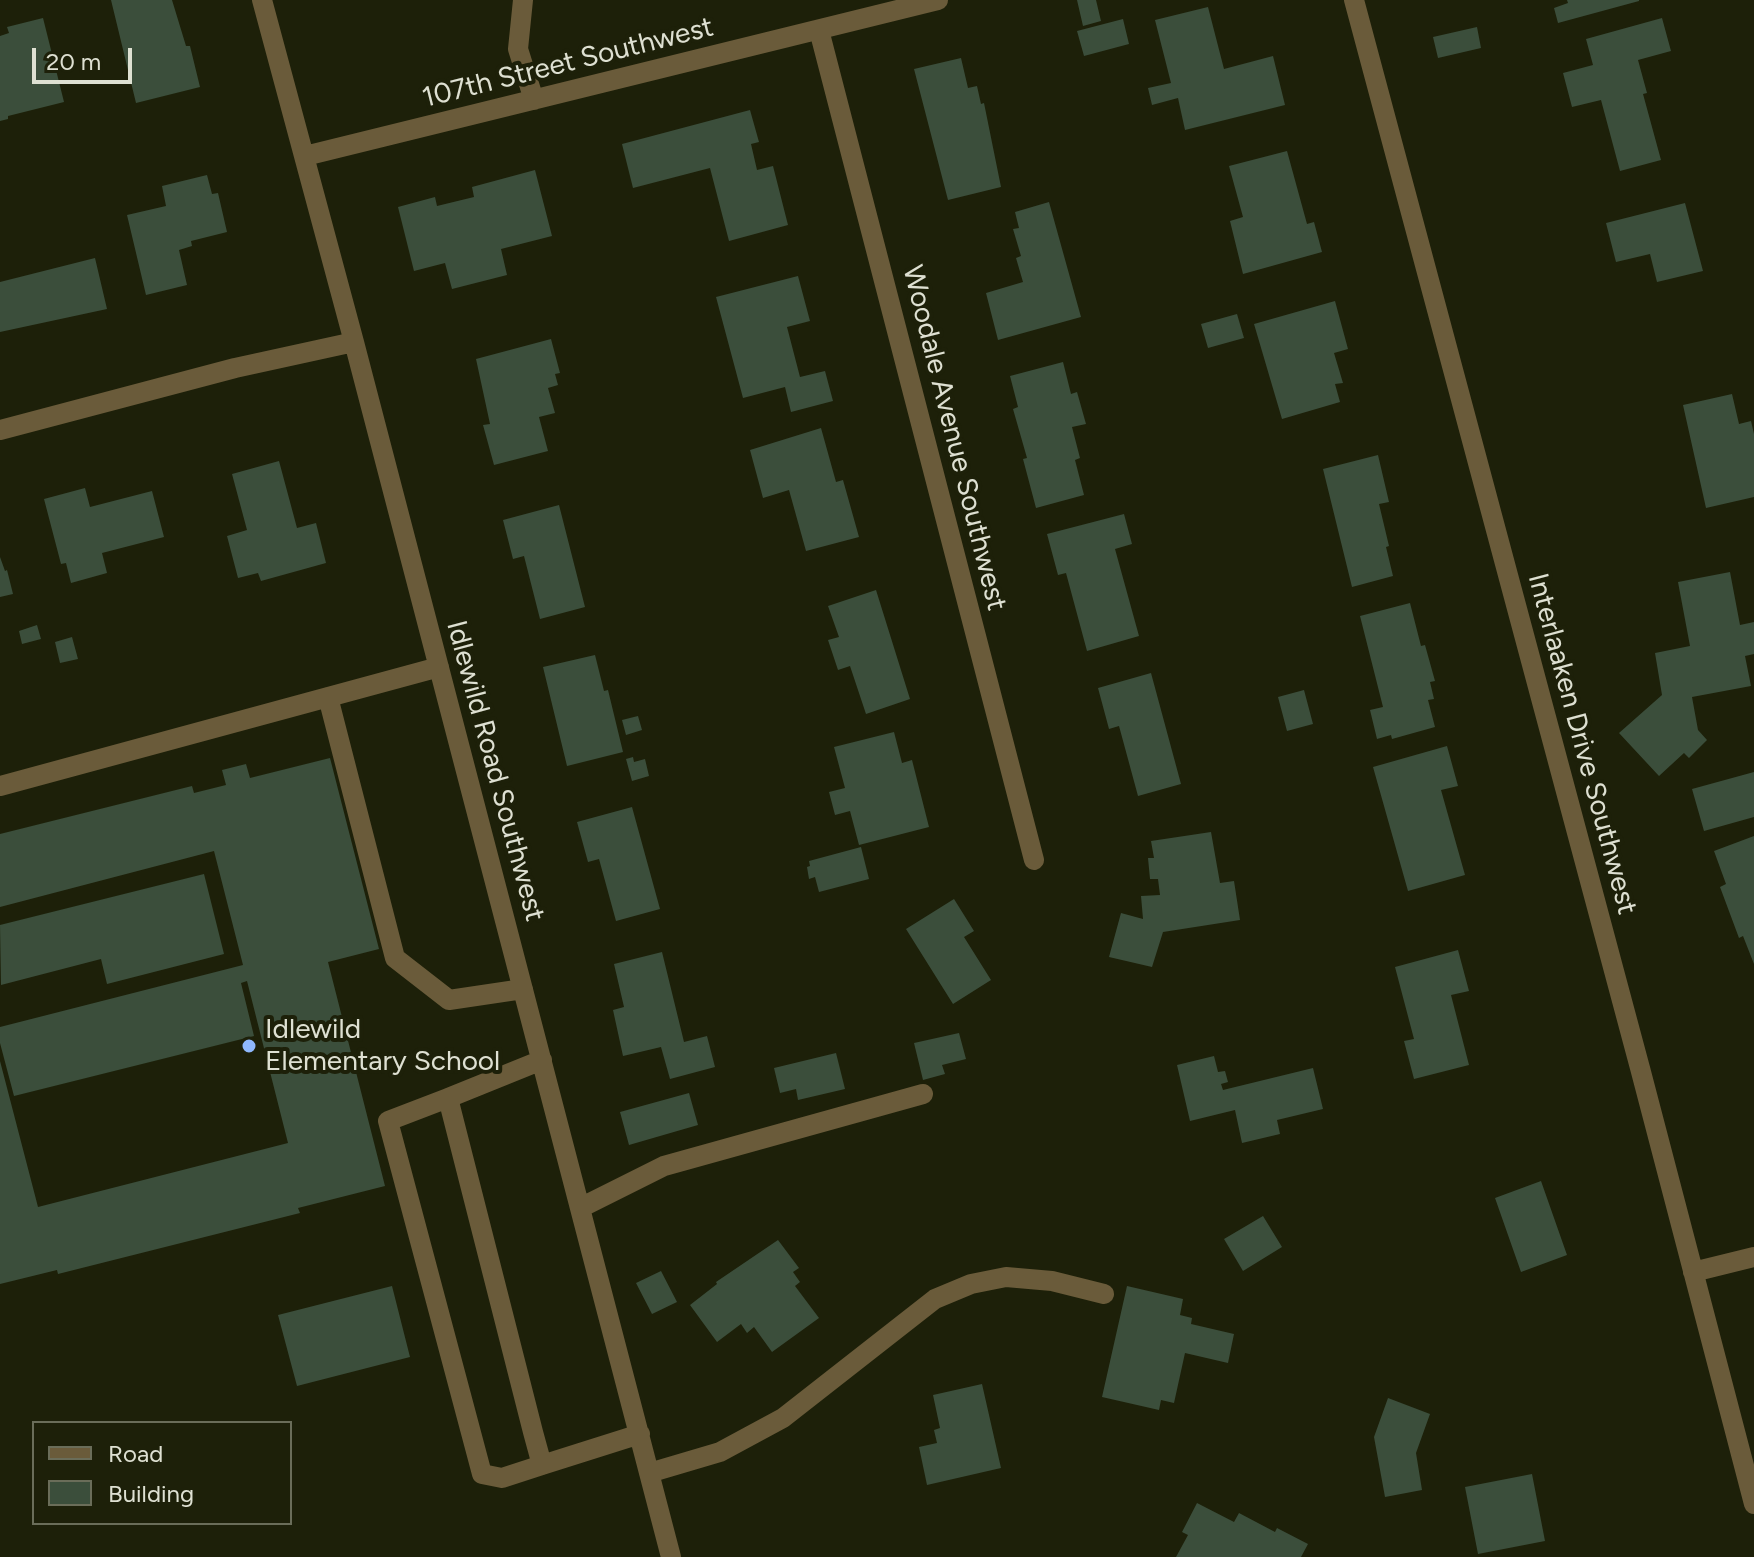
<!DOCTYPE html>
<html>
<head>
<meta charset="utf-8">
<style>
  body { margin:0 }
  #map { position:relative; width:1754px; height:1557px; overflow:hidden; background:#1d2009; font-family:Figtree,sans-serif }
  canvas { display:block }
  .legend { position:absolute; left:32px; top:1421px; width:260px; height:104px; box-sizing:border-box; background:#1d2009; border:2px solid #6a6d59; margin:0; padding:10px 14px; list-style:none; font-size:24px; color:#dee0d2 }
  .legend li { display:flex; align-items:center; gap:16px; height:40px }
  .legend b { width:40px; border:2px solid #6a6d59 }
  .scale { position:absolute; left:32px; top:48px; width:100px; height:36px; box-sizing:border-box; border:4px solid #dee0d2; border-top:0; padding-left:10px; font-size:24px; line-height:28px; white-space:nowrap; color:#dee0d2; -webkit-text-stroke:6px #1d2009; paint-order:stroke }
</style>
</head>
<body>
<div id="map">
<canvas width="1754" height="1557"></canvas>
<ul class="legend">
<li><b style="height:10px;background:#6a5b3a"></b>Road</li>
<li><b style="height:22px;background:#3b4e3b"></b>Building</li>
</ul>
<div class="scale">20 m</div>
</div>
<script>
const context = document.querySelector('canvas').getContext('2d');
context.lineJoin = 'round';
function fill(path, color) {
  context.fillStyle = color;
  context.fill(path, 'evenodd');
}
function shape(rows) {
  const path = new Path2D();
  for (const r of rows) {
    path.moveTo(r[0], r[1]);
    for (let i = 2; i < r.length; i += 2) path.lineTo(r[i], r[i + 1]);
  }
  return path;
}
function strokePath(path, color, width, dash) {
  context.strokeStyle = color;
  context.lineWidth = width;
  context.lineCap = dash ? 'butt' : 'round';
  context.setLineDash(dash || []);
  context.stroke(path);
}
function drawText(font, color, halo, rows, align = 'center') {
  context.font = font + ' Figtree,sans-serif';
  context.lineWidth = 8;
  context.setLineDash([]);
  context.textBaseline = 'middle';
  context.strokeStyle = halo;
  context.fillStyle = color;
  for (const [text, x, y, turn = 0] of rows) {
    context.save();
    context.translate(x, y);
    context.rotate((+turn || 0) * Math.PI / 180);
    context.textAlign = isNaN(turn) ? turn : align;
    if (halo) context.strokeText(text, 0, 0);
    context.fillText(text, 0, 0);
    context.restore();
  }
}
fill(shape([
  [111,0,172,0,186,46,190,46,200,87,136,103],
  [1077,0,1096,0,1101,21,1083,26],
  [1567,0,1639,0,1639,1,1558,23,1554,8,1568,3],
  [1208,7,1224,69,1273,56,1285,105,1185,130,1178,98,1152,105,1148,88,1171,83,1155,20],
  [43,18,64,102,8,116,8,119,0,121,0,36,9,33,7,27],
  [1662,18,1671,51,1638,60,1647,93,1643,94,1661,160,1620,171,1601,100,1572,107,1563,73,1593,65,1586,39],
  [1123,19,1129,44,1084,56,1077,31],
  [1477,27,1481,48,1438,58,1433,37],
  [961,58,968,88,977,86,981,104,984,103,1001,187,948,200,914,69],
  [750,110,759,142,751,144,757,170,773,166,788,225,729,241,710,168,633,188,622,144],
  [1287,151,1307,224,1314,222,1322,252,1243,274,1230,221,1243,217,1229,166],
  [535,170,552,236,501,249,507,275,452,289,445,263,414,271,398,207,435,197,437,206,474,197,472,187],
  [207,175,212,194,218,193,227,232,191,241,192,246,179,250,187,285,146,295,127,215,166,206,162,186],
  [1049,202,1081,317,998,340,986,293,1023,282,1016,258,1021,256,1013,229,1019,228,1015,212],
  [1685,203,1703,271,1657,282,1650,254,1616,262,1606,223],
  [95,258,107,309,0,332,0,282],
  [798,276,810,321,787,327,800,377,825,371,833,401,791,412,785,387,743,398,716,297],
  [1335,301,1348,349,1334,353,1343,383,1335,384,1340,402,1282,419,1254,324],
  [1237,314,1244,338,1208,348,1201,324],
  [551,339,560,373,555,374,558,385,548,388,555,413,539,417,548,451,494,465,483,425,490,424,476,359],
  [1063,362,1071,394,1077,392,1086,424,1072,427,1080,458,1075,460,1084,495,1036,508,1023,459,1027,458,1013,409,1018,407,1010,376],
  [1732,394,1739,424,1751,421,1754,434,1754,497,1706,508,1683,405],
  [821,428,836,482,843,480,859,537,806,551,789,490,763,498,750,450],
  [1378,455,1389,502,1379,504,1389,546,1386,547,1393,576,1352,587,1323,469],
  [279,461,297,528,316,523,326,563,261,581,258,573,238,578,227,536,247,530,232,474],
  [85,488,90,507,152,491,164,537,102,553,107,573,71,583,66,563,61,564,44,499],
  [559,505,585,607,540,619,524,556,513,559,503,520],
  [1124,514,1132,544,1115,549,1139,636,1087,651,1066,573,1058,575,1047,534],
  [0,557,5,571,7,570,13,594,0,597],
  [1730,572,1740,625,1754,622,1754,654,1745,656,1751,686,1692,697,1698,730,1707,740,1689,758,1684,753,1659,776,1619,733,1662,695,1655,653,1690,646,1678,582],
  [876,590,910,699,866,714,850,666,838,670,828,640,839,637,828,606],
  [1410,603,1421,646,1425,645,1435,681,1430,682,1434,699,1428,700,1435,727,1392,739,1391,735,1377,739,1370,710,1383,707,1360,616],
  [37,625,41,639,22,644,19,631],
  [72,637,78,659,60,663,55,642],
  [595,655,604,691,608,690,623,752,567,766,543,667],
  [1151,673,1181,784,1138,796,1119,726,1109,729,1098,688],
  [1304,690,1313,724,1287,731,1278,697],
  [638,716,642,730,626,735,622,720],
  [894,732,902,763,912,760,929,827,859,845,850,811,835,815,829,792,845,788,834,747],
  [1447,746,1458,786,1441,790,1465,875,1408,891,1373,767],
  [633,757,634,762,645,759,649,776,632,781,626,759],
  [330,758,379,949,328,962,385,1186,298,1208,300,1213,58,1274,57,1270,0,1284,0,1061,38,1207,288,1143,247,981,241,983,254,1036,14,1096,0,1043,0,1027,243,965,214,851,0,907,0,834,192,786,194,793,226,785,222,770,246,764,250,778],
  [1754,772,1754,817,1704,831,1692,789],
  [632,807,660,909,616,921,599,859,588,862,577,822],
  [1211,832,1220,883,1234,881,1240,920,1163,932,1152,967,1109,957,1121,913,1143,919,1141,896,1160,895,1158,879,1150,879,1148,858,1154,858,1151,841],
  [1754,836,1754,964,1743,936,1739,938,1720,887,1726,884,1714,851],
  [861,847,869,879,819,892,815,877,809,879,807,867,810,866,809,861],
  [204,874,224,954,107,984,101,959,1,985,0,925],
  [954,899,974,931,964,937,991,980,953,1004,906,929],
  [1458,950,1469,991,1451,995,1469,1065,1414,1079,1404,1041,1414,1039,1395,967],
  [662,952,684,1042,707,1036,715,1067,670,1079,661,1047,623,1056,613,1010,624,1007,614,964],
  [959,1033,966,1059,942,1065,945,1074,923,1080,914,1043],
  [836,1053,845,1089,798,1100,796,1089,780,1093,774,1068],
  [1214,1056,1218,1072,1225,1071,1228,1082,1221,1084,1223,1090,1313,1068,1323,1109,1277,1120,1280,1134,1242,1143,1235,1110,1190,1121,1177,1065],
  [689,1093,698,1125,629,1145,620,1112],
  [1541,1181,1567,1255,1521,1272,1495,1198],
  [1263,1216,1282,1247,1243,1271,1224,1239],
  [778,1240,799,1268,793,1272,800,1282,795,1286,819,1318,772,1352,754,1327,747,1333,741,1324,717,1342,690,1305,717,1284,716,1282],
  [661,1271,677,1302,652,1314,636,1283],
  [392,1286,410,1357,297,1386,278,1315],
  [1127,1286,1183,1299,1180,1315,1192,1318,1191,1324,1234,1334,1228,1363,1185,1353,1174,1403,1161,1400,1159,1410,1102,1397],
  [982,1384,1001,1468,927,1485,919,1447,937,1443,934,1430,940,1428,933,1395],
  [1388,1398,1430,1414,1416,1453,1422,1490,1385,1497,1374,1437],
  [1532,1474,1545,1541,1478,1554,1465,1487],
  [1197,1503,1234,1522,1239,1513,1275,1532,1277,1528,1308,1544,1301,1557,1176,1557,1188,1535,1182,1532]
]), '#3b4e3b');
strokePath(shape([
  [262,0,354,342,671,1557],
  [523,0,518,49,534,100],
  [1354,0,1640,1068,1754,1504],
  [819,30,1034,860],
  [305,156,938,0],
  [0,430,235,368,354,342],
  [328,697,395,958,449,1000,523,989],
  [0,786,439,667],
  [542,1060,448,1098,533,1432,542,1465,640,1434],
  [448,1098,388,1121,482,1474,502,1478,542,1465],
  [580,1208,664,1166,923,1094],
  [1693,1272,1754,1257],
  [649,1473,720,1452,783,1418,935,1299,971,1284,1006,1277,1052,1281,1104,1294]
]), '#6a5b3a', 20);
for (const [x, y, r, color] of [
  [249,1046,8,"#8fb8fd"]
]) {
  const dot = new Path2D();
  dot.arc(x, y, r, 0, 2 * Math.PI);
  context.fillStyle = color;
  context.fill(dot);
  strokePath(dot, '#1d2009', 3);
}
drawText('28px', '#dee0d2', '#1d2009', [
  ["107th Street Southwest",568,63,-14],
  ["Woodale Avenue Southwest",954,438,76],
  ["Interlaaken Drive Southwest",1582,744,75],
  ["Idlewild Road Southwest",495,771,75]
]);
drawText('28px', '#dee0d2', '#1d2009', [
  ["Idlewild",265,1030],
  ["Elementary School",265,1062]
], 'left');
</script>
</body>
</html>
